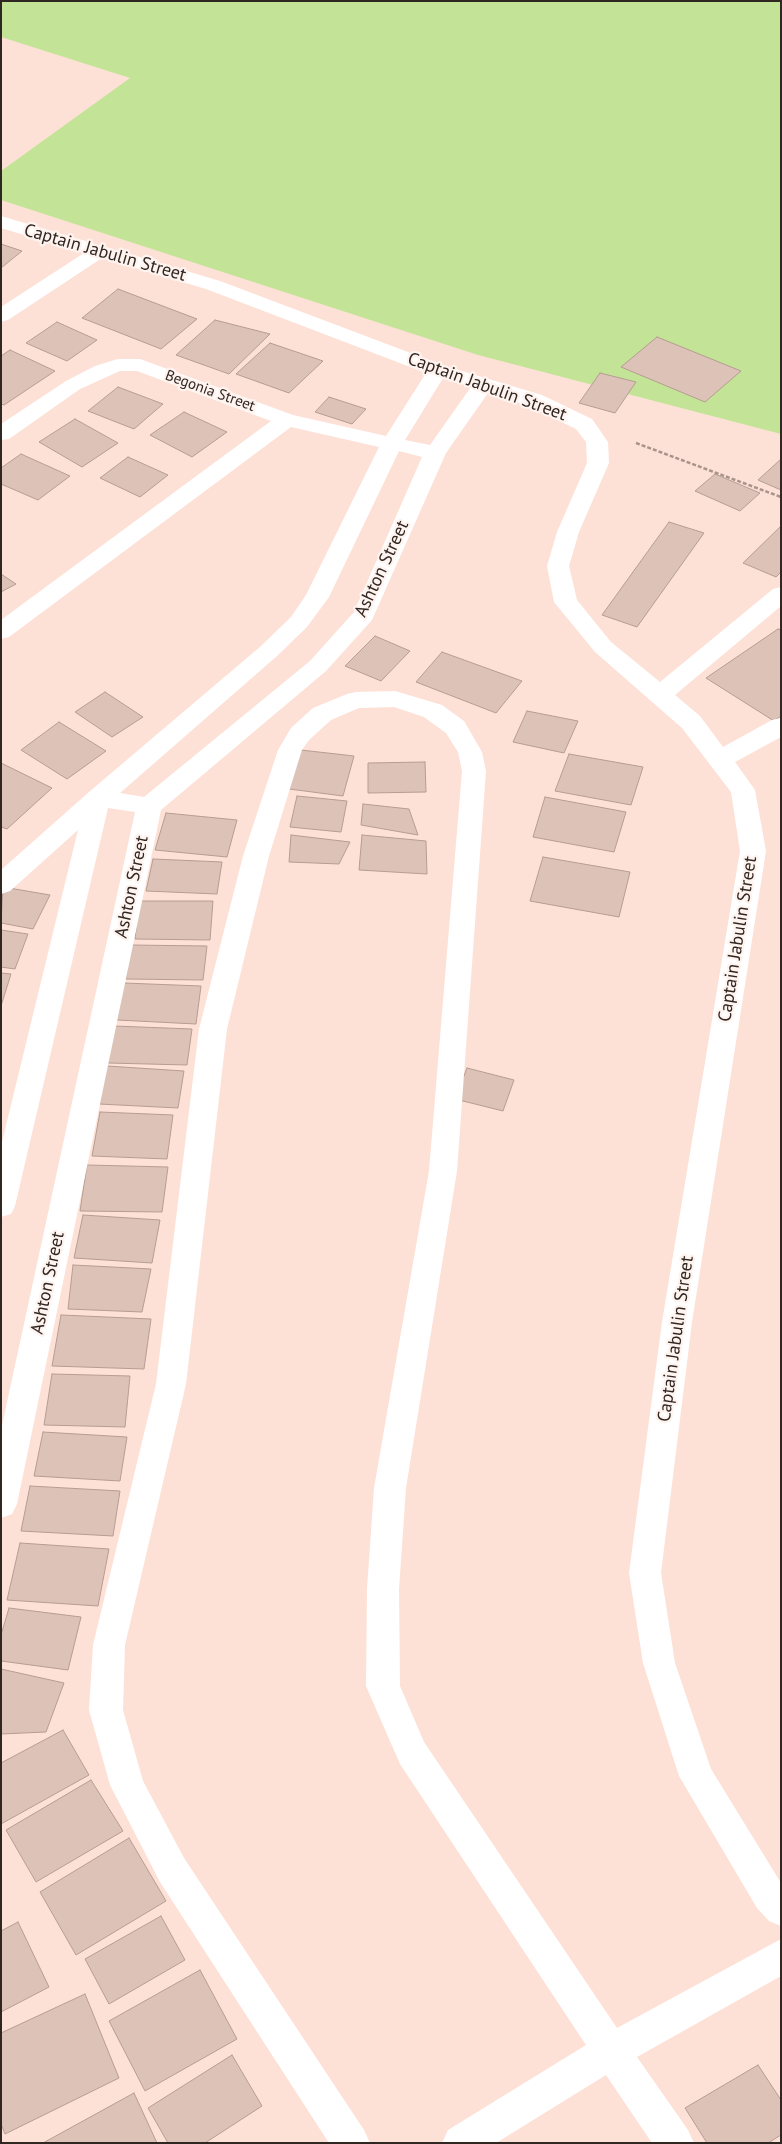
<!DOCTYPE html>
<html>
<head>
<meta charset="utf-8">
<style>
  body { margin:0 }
  #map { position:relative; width:782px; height:2144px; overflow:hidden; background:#fee1d6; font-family:"PT Sans",sans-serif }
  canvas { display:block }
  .frame { position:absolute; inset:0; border:2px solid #302622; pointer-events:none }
</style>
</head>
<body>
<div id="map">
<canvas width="782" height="2144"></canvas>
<div class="frame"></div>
</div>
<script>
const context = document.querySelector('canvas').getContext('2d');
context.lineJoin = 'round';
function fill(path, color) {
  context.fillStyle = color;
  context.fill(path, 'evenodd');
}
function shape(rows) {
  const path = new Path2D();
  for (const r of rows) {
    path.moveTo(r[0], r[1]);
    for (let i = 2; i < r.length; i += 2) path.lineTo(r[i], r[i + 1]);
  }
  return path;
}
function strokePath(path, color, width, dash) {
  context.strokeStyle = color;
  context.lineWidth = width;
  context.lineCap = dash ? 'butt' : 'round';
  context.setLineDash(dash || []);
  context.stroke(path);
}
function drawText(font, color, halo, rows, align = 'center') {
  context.font = font + ' "PT Sans",sans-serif';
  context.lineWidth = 4.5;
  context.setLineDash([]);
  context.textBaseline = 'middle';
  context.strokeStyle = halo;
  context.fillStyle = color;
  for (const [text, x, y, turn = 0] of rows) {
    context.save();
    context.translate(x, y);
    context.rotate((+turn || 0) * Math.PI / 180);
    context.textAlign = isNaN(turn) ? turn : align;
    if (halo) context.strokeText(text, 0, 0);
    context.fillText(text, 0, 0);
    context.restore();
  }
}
fill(shape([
  [1,1,781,1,781,434,478,355,1,200,1,171,130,78,1,37]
]), '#c3e497');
const building = shape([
  [1,244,22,251,1,268,1,244],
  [118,289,197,319,161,349,82,318,118,289],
  [215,320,270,334,229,374,176,355,215,320],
  [57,322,97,340,67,361,26,343,57,322],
  [657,337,741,371,705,402,621,367,657,337],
  [270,343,323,361,289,393,236,374,270,343],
  [10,350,55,371,4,405,1,404,1,356,10,350],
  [600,373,636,382,615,413,579,403,600,373],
  [118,387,163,404,134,429,88,411,118,387],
  [329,397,366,409,352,424,315,412,329,397],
  [184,412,227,432,192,457,150,435,184,412],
  [75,419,118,443,82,467,39,442,75,419],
  [21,454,70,476,38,500,1,484,1,468,21,454],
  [128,457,168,475,140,497,100,478,128,457],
  [781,459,781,490,758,480,781,459],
  [715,474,760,493,740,511,695,491,715,474],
  [669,522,704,533,637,627,602,615,669,522],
  [781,526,781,572,776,577,743,563,781,526],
  [1,574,16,584,1,592,1,574],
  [778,629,781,630,781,716,774,721,706,678,778,629],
  [375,636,410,651,381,681,345,666,375,636],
  [442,652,522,681,496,713,416,682,442,652],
  [105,692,143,717,112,737,75,712,105,692],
  [527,711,578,721,564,753,513,742,527,711],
  [59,722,106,751,67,779,21,750,59,722],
  [301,750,354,756,343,796,289,789,301,750],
  [569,754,643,767,631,805,555,791,569,754],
  [425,762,426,792,368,793,368,763,425,762],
  [1,763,52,788,7,829,1,827,1,763],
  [297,796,347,801,341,832,290,827,297,796],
  [545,797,626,812,614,852,533,837,545,797],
  [363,804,409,809,418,835,361,825,363,804],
  [166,813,237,820,227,857,155,850,166,813],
  [291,835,350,842,339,864,289,862,291,835],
  [362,835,426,841,427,874,359,870,362,835],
  [543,857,630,872,619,917,530,901,543,857],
  [153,859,222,862,217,894,146,891,153,859],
  [3,887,50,895,33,929,1,923,3,887],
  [139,901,213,901,210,940,135,939,139,901],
  [1,930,28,934,15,969,1,967,1,930],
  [130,945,207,946,203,980,126,979,130,945],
  [1,973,11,974,1,1006,1,973],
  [124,983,201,986,196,1024,117,1020,124,983],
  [114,1026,192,1029,187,1065,108,1063,114,1026],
  [107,1066,184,1071,178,1108,99,1104,107,1066],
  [467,1068,514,1080,503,1111,455,1099,467,1068],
  [100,1112,173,1115,167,1159,92,1156,100,1112],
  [87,1165,168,1167,162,1212,80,1211,87,1165],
  [83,1215,160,1220,152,1263,74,1258,83,1215],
  [73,1265,151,1269,142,1312,68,1309,73,1265],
  [61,1315,151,1319,144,1369,52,1366,61,1315],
  [52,1374,130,1376,125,1427,44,1425,52,1374],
  [43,1432,127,1437,120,1481,34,1476,43,1432],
  [30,1486,120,1491,113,1536,21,1531,30,1486],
  [20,1543,109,1549,98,1606,7,1600,20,1543],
  [9,1608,81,1617,68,1670,1,1661,1,1635,9,1608],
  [1,1669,64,1683,46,1732,1,1734,1,1669],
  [63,1730,89,1775,1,1824,1,1763,63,1730],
  [91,1780,123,1831,36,1882,6,1830,91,1780],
  [129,1838,166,1901,76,1955,40,1892,129,1838],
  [161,1916,185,1960,109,2004,85,1959,161,1916],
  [18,1922,49,1987,1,2012,1,1931,18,1922],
  [200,1970,237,2039,145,2091,109,2021,200,1970],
  [85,1994,119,2078,5,2134,1,2124,1,2033,85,1994],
  [232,2055,262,2106,205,2143,168,2143,148,2108,232,2055],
  [758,2065,781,2100,781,2135,768,2143,707,2143,685,2108,758,2065],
  [134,2093,157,2143,43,2143,134,2093]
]);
fill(building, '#ddc2b7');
strokePath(building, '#b69c92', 1);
strokePath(shape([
  [636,443,781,497]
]), '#a9948c', 2.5, [4, 2]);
fill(shape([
  [1,216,220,281,445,366,542,395,592,419,608,442,609,463,579,532,569,566,577,600,611,642,660,682,773,589,781,587,781,606,675,695,700,716,723,747,772,720,781,718,781,737,735,762,755,790,766,851,692,1322,661,1573,675,1663,711,1769,781,1883,781,1926,769,1921,757,1908,679,1776,643,1663,629,1573,662,1322,740,851,731,792,682,728,595,652,554,602,547,566,557,532,587,463,586,442,576,429,526,405,488,393,446,453,372,620,326,671,161,810,17,1504,12,1514,1,1518,1,1430,135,812,108,808,15,1206,11,1214,1,1217,1,1146,78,830,10,891,1,894,1,870,89,792,261,646,291,617,306,595,379,447,291,427,9,637,1,639,1,620,271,421,137,371,120,371,80,389,9,439,1,440,1,424,66,381,95,366,118,359,140,359,293,415,386,436,426,373,206,289,102,258,8,320,1,322,1,307,84,253,1,228,1,216],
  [443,378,471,387,430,445,405,440,443,378],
  [399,451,422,457,354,612,310,661,144,797,120,793,277,656,307,627,329,597,399,451],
  [395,691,442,705,464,721,482,752,486,771,457,1171,406,1488,399,1589,400,1686,424,1742,617,2028,781,1939,781,1976,637,2057,688,2130,694,2143,652,2143,606,2075,496,2143,442,2143,448,2130,586,2045,400,1764,366,1686,367,1589,374,1488,429,1171,462,771,458,752,446,733,424,717,394,707,359,708,331,720,309,740,302,750,269,856,227,1029,186,1384,125,1645,123,1710,143,1781,184,1858,364,2130,370,2143,329,2143,160,1882,110,1785,89,1710,93,1645,156,1384,199,1029,243,856,278,750,291,728,313,708,347,694,356,692,395,691]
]), '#fff');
drawText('15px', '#302622', '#fef3ee', [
  ["Begonia Street",210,391,20]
]);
drawText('18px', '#302622', '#fef3ee', [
  ["Captain Jabulin Street",105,253,16],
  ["Captain Jabulin Street",487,387,20],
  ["Ashton Street",382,569,-65],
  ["Ashton Street",132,887,-78],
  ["Captain Jabulin Street",738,939,-81],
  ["Ashton Street",48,1283,-78],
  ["Captain Jabulin Street",676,1339,-82]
]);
</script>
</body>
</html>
